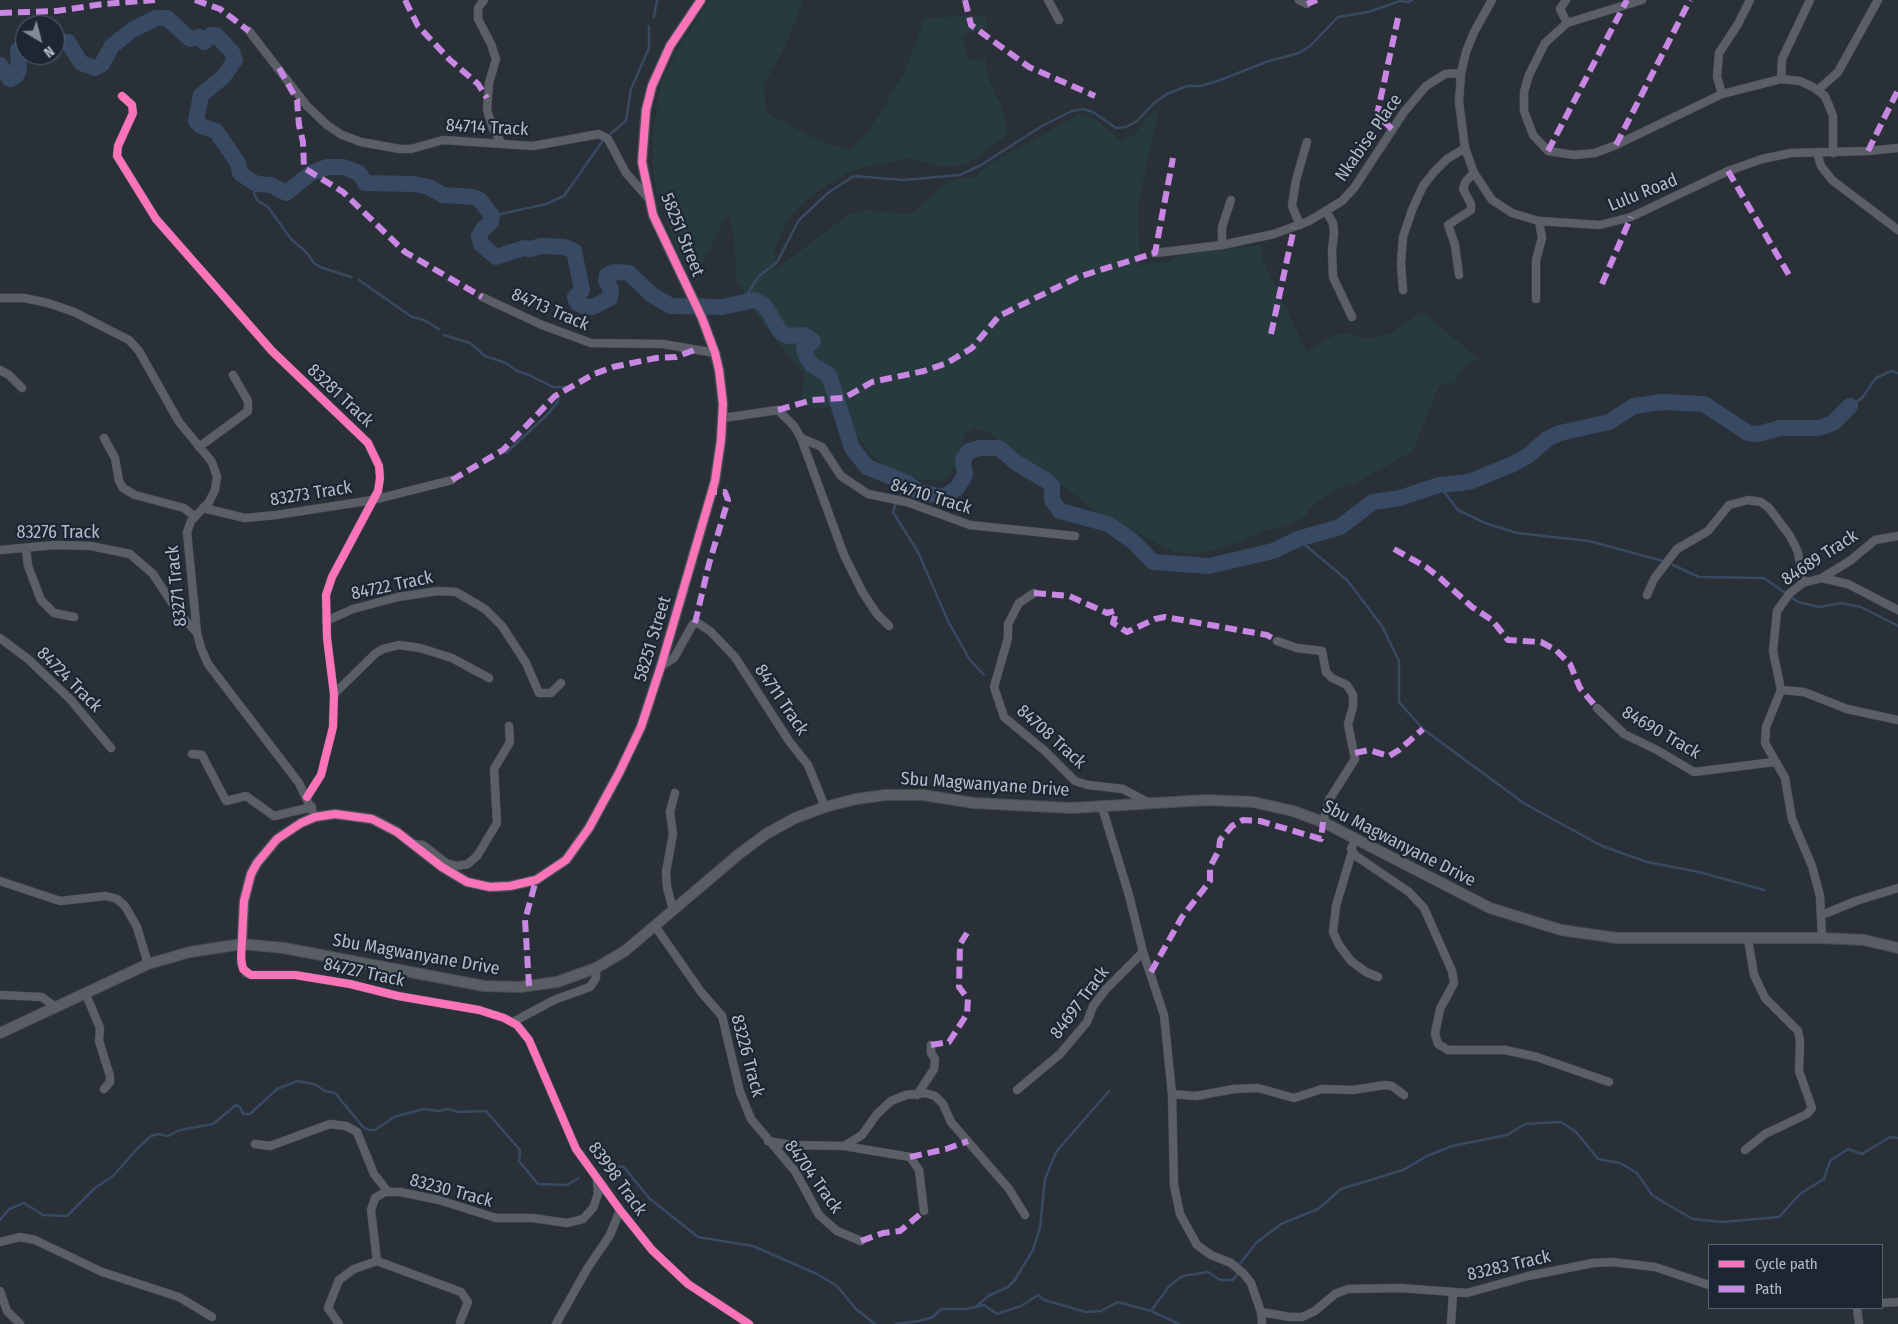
<!DOCTYPE html>
<html>
<head>
<meta charset="utf-8">
<style>
  body { margin:0 }
  #map { position:relative; width:1898px; height:1324px; overflow:hidden; background:#2a3038; font-family:"Fira Sans Condensed",sans-serif }
  canvas { display:block }
  .legend { position:absolute; left:1708px; top:1244px; width:175px; height:65px; box-sizing:border-box; background:#1d2633; border:1px solid #59626f; margin:0; padding:6px 9px; list-style:none; font-size:15px; color:#b4bcc9 }
  .legend li { display:flex; align-items:center; gap:10px; height:25px }
  .legend b { width:25px; border:1px solid #59626f }
  .north { position:absolute; left:15px; top:15px; width:50px; height:50px; box-sizing:border-box; background:#1d2633; border:1px solid #59626f; border-radius:50%; rotate:143deg; font-size:14px; font-weight:700; line-height:20px; text-align:center; color:#b4bcc9 }
  .north::after { content:''; display:block; margin:auto; width:18px; height:22px; background:#848b96; clip-path:polygon(50% 0,100% 100%,50% 72%,0 100%) }
</style>
</head>
<body>
<div id="map">
<canvas width="1898" height="1324"></canvas>
<ul class="legend">
<li><b style="height:6px;background:#fb73b8"></b>Cycle path</li>
<li><b style="height:6px;background:#c787e3"></b>Path</li>
</ul>
<div class="north">N</div>
</div>
<script>
const context = document.querySelector('canvas').getContext('2d');
context.lineJoin = 'round';
function fill(path, color) {
  context.fillStyle = color;
  context.fill(path, 'evenodd');
}
function shape(rows) {
  const path = new Path2D();
  for (const r of rows) {
    path.moveTo(r[0], r[1]);
    for (let i = 2; i < r.length; i += 2) path.lineTo(r[i], r[i + 1]);
  }
  return path;
}
function strokePath(path, color, width, dash) {
  context.strokeStyle = color;
  context.lineWidth = width;
  context.lineCap = dash ? 'butt' : 'round';
  context.setLineDash(dash || []);
  context.stroke(path);
}
function drawText(font, color, halo, rows, align = 'center') {
  context.font = font + ' "Fira Sans Condensed",sans-serif';
  context.lineWidth = 4.5;
  context.setLineDash([]);
  context.textBaseline = 'middle';
  context.strokeStyle = halo;
  context.fillStyle = color;
  for (const [text, x, y, turn = 0] of rows) {
    context.save();
    context.translate(x, y);
    context.rotate((+turn || 0) * Math.PI / 180);
    context.textAlign = isNaN(turn) ? turn : align;
    if (halo) context.strokeText(text, 0, 0);
    context.fillText(text, 0, 0);
    context.restore();
  }
}
fill(shape([
  [710,0,803,0,786,45,763,87,767,113,811,137,850,151,871,127,904,73,925,18,986,15,988,29,963,35,967,60,986,59,987,76,1001,105,1008,134,968,164,945,167,910,158,865,167,851,171,833,181,807,199,787,220,775,250,775,270,849,214,864,210,911,214,949,180,975,177,990,164,1080,114,1096,119,1121,141,1136,133,1147,116,1159,110,1138,204,1140,266,1170,261,1180,255,1261,245,1263,261,1307,352,1333,336,1347,333,1368,339,1390,334,1422,312,1478,358,1461,370,1455,382,1439,386,1413,451,1354,484,1344,486,1312,505,1306,516,1280,528,1262,530,1243,541,1200,553,1176,553,1141,535,1112,525,1065,487,1026,464,990,433,975,428,965,433,958,463,944,481,919,480,883,466,872,456,855,432,848,406,810,408,801,396,805,376,759,318,737,282,733,230,728,213,699,269,692,273,687,271,675,246,656,189,653,171,653,133,658,99,662,81,679,47]
]), '#273a3e');
strokePath(shape([
  [654,17,657,0],
  [610,134,626,121,631,89,649,48,649,26],
  [256,184,254,194,258,201,268,207,291,239,306,252,314,263,320,267,351,277],
  [492,216,546,204,564,196,604,139],
  [359,280,412,317,424,320,439,329],
  [741,304,759,276,777,262,799,220,829,192,854,176,903,180,960,175,981,165,1042,126,1072,111,1083,109,1093,112,1116,128,1126,127,1137,121,1153,104,1167,94,1187,86,1201,86,1218,81,1266,62,1299,53,1310,46,1338,17,1368,12,1400,1,1409,2,1412,0],
  [444,335,470,343,485,356,506,363,517,371,529,375,553,387,568,387],
  [1850,406,1862,398,1876,378,1891,371,1898,373],
  [506,453,549,413,558,401,558,396],
  [1439,485,1458,510,1485,523,1517,533,1589,541,1663,561],
  [900,497,907,483],
  [896,503,893,512,918,552,948,621,970,660,984,675],
  [1298,539,1347,580,1382,626,1399,661,1399,702,1423,729,1525,804,1602,846,1647,862,1699,872,1764,890],
  [1673,565,1699,577,1764,578,1798,602,1820,607,1841,603,1861,607,1898,626],
  [602,1165,624,1167,649,1198,698,1237,753,1246,817,1274,837,1286,856,1309,875,1324],
  [0,1220,9,1209,24,1203,43,1215,67,1216,95,1188,113,1176,137,1149,151,1136,158,1134,168,1136,180,1130,213,1124,236,1105,240,1107,243,1114,250,1114,277,1089,298,1081,314,1084,325,1091,335,1093,363,1127,369,1130,375,1130,394,1117,424,1109,438,1111,448,1109,458,1112,486,1111,520,1150,519,1161,538,1184,567,1185,579,1178],
  [1239,1265,1256,1243,1281,1224,1318,1209,1341,1189,1403,1170,1427,1156,1452,1146,1507,1135,1525,1124,1561,1122,1576,1132,1598,1159,1620,1163,1637,1173,1652,1195,1665,1203,1693,1219,1723,1222,1779,1217,1800,1194,1824,1179,1830,1161,1848,1149,1862,1154,1890,1137,1898,1138],
  [977,1306,988,1296,1008,1287,1014,1281,1033,1250,1040,1228,1045,1179,1056,1152,1109,1091],
  [1151,1311,1179,1324],
  [896,1324,919,1321,933,1317,941,1309,966,1309,984,1305,997,1314,1021,1306,1038,1295,1044,1300,1086,1312,1101,1311,1118,1302,1151,1311,1170,1285,1183,1276,1208,1272,1220,1280,1233,1280,1239,1272]
]), '#384963', 2.5);
strokePath(shape([
  [55,41,68,42,81,63,95,68,102,64,112,46,132,30,156,18,167,18,190,39,199,37,204,42,211,35,216,35,232,52,235,60,223,77,201,95,196,121,201,126,216,131,238,163,240,173,256,184,271,185,286,193,311,173,327,167,343,167,359,173,365,183,414,184,429,187,443,195,473,197,480,200,492,216,491,222,483,229,479,236,481,244,496,257,524,248,531,249,541,246,564,247,574,251,582,290,575,297,577,303,583,306,593,307,610,298,611,289,606,281,607,275,615,272,629,273,652,295,671,306,722,307,755,300,765,306,781,333,788,336,804,335,813,341,804,349,807,358,812,365,829,375,852,448,867,467,907,483,919,492,944,497,957,488,965,475,963,460,969,451,980,448,999,448,1015,462,1047,481,1052,486,1052,500,1060,511,1108,524,1135,543,1153,562,1209,566,1273,551,1298,539,1340,527,1373,502,1400,498,1439,485,1469,482,1513,464,1529,455,1547,439,1560,433,1609,422,1634,406,1662,402,1704,404,1748,433,1758,434,1780,428,1819,428,1833,423,1850,406],
  [0,65,10,79,16,76,19,70,18,50,25,42]
]), '#384963', 16);
const minor = shape([
  [484,0,478,8,478,19,491,44,496,59,489,83,487,110,493,129,501,142],
  [1048,0,1059,20],
  [1299,0,1307,4],
  [1492,0,1474,32,1466,52,1461,73,1459,102,1465,148,1474,173,1492,200,1512,213,1539,221,1600,225,1631,217,1728,171,1762,159,1791,153,1868,151,1898,148],
  [1566,0,1560,9,1567,23],
  [1642,0,1567,23,1545,43,1529,75,1524,92,1524,111,1533,135,1548,151,1574,155,1595,153,1616,145,1722,94,1781,79,1800,81,1813,87,1825,96,1833,116,1833,153],
  [249,31,307,106,327,125,342,135,361,142,400,149,411,149,443,140,533,146,599,134,608,139,626,173,649,199],
  [1781,79,1782,59,1810,0],
  [1818,90,1838,72,1878,0],
  [1722,94,1717,77,1719,53,1738,24,1750,0],
  [122,96,132,105,133,113,118,146,117,156,156,219,272,351,368,443,379,466,380,478,378,491,332,577,326,595,327,638,334,694,333,727,321,775,307,797],
  [1817,152,1821,166,1832,180,1898,230],
  [1326,211,1333,223,1334,232,1332,252,1333,277,1352,317],
  [1300,225,1292,206,1296,180,1307,142],
  [1222,245,1222,227,1231,200],
  [1155,253,1222,245,1274,234,1309,221,1342,201,1354,188,1404,112,1426,86,1445,74,1461,73],
  [1459,275,1455,245,1448,225,1471,210,1471,204,1463,189,1466,181,1474,173],
  [1403,290,1401,263,1403,237,1412,210,1423,186,1434,172,1447,159,1465,148],
  [482,297,542,325,591,343,663,344,715,353],
  [0,298,24,298,48,303,74,312,129,340,139,351,179,422,212,462,217,477,215,490,209,502,191,521,187,532,197,633,201,648,208,664,299,783,315,817],
  [1536,299,1536,260,1542,238,1539,221],
  [0,370,9,375,22,388],
  [723,418,778,410,794,426,801,438,844,555,863,593,877,614,889,626],
  [104,438,115,458,119,481,123,488,135,495,184,508,194,516],
  [801,438,822,447,841,476,868,494,907,502,970,525,1075,536],
  [199,447,248,411,248,401,233,375],
  [203,508,245,518,276,515,373,500,452,480],
  [26,548,28,566,41,600,54,613,74,617],
  [0,550,55,545,91,546,130,554,153,574,178,612,197,633],
  [1822,578,1848,584,1898,610],
  [1034,593,1019,603,1008,624,1008,638,994,687,1004,717,1045,751,1075,781,1088,785,1123,789,1149,803],
  [1647,595,1654,579,1677,549,1708,531,1729,505,1748,500,1761,502,1769,508,1790,536,1798,552,1803,583],
  [326,621,353,609,398,597,438,591,456,592,485,609,502,626,526,663,539,693,551,693,561,683],
  [0,638,28,659,70,699,111,748],
  [1277,641,1297,648,1322,651,1326,672,1332,678,1347,685,1353,695,1353,707,1348,724,1355,759,1329,800,1323,822],
  [661,666,674,658,693,624,698,623,710,631,735,657,789,741,808,765,825,807],
  [1781,690,1804,692,1847,709,1898,720],
  [334,694,376,653,383,649,399,645,420,648,452,658,489,678],
  [1597,708,1624,734,1657,750,1694,772,1774,762],
  [192,754,202,755,226,801,246,796,274,816,312,807],
  [1102,807,1129,895,1143,952,1164,1015,1172,1094,1174,1185,1180,1214,1197,1245,1211,1255,1231,1263,1244,1274,1251,1283,1261,1312,1262,1324],
  [1356,838,1351,849,1356,856,1409,892,1424,908,1452,971,1454,983,1440,1009,1435,1034,1438,1044,1448,1050,1505,1050,1537,1057,1609,1082],
  [413,844,423,845,446,863,457,866,468,864,477,856,497,823,494,769,510,742,509,726],
  [1352,852,1336,906,1333,932,1339,945,1351,961,1366,972,1378,977],
  [0,881,60,901,106,896,117,899,125,906,137,927,148,964],
  [673,910,667,887,666,872,673,834,670,812,675,793],
  [1822,915,1856,901,1898,888],
  [655,926,701,992,722,1016,740,1092,751,1119,795,1171,819,1215,837,1231,861,1241],
  [1822,938,1820,896,1812,866,1792,819,1785,778,1765,743,1766,727,1781,690,1773,651,1777,611,1790,593,1803,583,1822,578,1851,560,1875,540,1898,536],
  [242,944,241,964,246,973,251,975,295,975,350,984,398,996,479,1010,504,1018,517,1025,529,1040,576,1149,620,1210,652,1250,688,1284,749,1324],
  [85,992,100,1028,99,1041,110,1076,110,1082,104,1089],
  [0,995,42,997,55,1007],
  [513,1022,554,1000,590,987,596,978,596,968],
  [1017,1090,1060,1054,1087,1022,1093,1006,1106,989,1143,952],
  [1172,1094,1196,1096,1234,1089,1258,1088,1294,1098,1322,1089,1353,1090,1385,1085,1392,1086,1404,1095],
  [917,1095,934,1069,935,1059,931,1053,931,1045],
  [768,1141,792,1145,844,1146,862,1135,877,1114,891,1101,906,1095,925,1093,935,1096,943,1104,951,1122,1009,1189,1025,1215],
  [255,1144,270,1146,330,1124,346,1126,357,1132,374,1174,388,1192],
  [844,1146,910,1157,919,1170,924,1211],
  [1745,1150,1765,1134,1807,1114,1812,1108,1799,1071,1800,1041,1798,1031,1765,998,1754,975,1748,939],
  [0,1242,20,1237,35,1240,102,1272,179,1297,212,1317],
  [0,1291,7,1311,20,1324],
  [1882,1303,1898,1302],
  [1857,1308,1859,1324],
  [1261,1312,1290,1317,1302,1317,1315,1311,1335,1294,1348,1289,1400,1288,1467,1293,1528,1276,1593,1263,1612,1262,1655,1267,1709,1285],
  [460,1322,468,1302,461,1292,377,1261,371,1210,375,1198,385,1192,400,1192,439,1200,496,1218,532,1218,567,1223,583,1219,593,1208,598,1194,597,1181],
  [339,1324,328,1308,339,1280,354,1269,377,1261],
  [556,1324,587,1269,610,1235,620,1210],
  [1451,1324,1453,1293]
]);
const tertiary = shape([
  [242,944,244,901,251,874,257,863,277,839,301,823,315,817,335,814,372,819,397,832,442,867,467,882,490,887,510,886,536,880,566,860,589,828,619,773,641,727,661,666,715,481,721,440,723,404,719,370,715,353,702,318,653,215,642,162,646,110,652,86,670,46,701,0]
]);
const secondary = shape([
  [0,1033,148,964,190,952,242,944,284,948,484,986,520,987,557,982,596,968,625,951,739,854,766,834,795,818,825,807,856,799,885,795,923,795,974,803,1071,808,1207,800,1253,802,1293,811,1323,822,1490,908,1561,930,1617,938,1822,938,1864,940,1898,948]
]);
strokePath(minor, '#484c53', 9);
strokePath(tertiary, '#484c53', 11);
strokePath(secondary, '#484c53', 12);
strokePath(minor, '#5a5e66', 8);
strokePath(tertiary, '#5a5e66', 9);
strokePath(secondary, '#595d64', 10);
strokePath(shape([
  [195,0,220,9,249,31],
  [405,0,418,26,450,60,478,84,487,98],
  [965,0,971,25,1029,67,1095,96],
  [1307,4,1317,0],
  [0,13,57,11,103,4,155,0],
  [279,68,297,100,299,125,303,142,304,168,343,192,405,252,482,297],
  [1392,129,1377,115,1398,18],
  [1616,145,1690,0],
  [1548,151,1627,0],
  [1868,151,1898,90],
  [1728,171,1789,275],
  [1602,284,1631,217],
  [1271,334,1294,228],
  [778,410,812,400,844,398,872,382,924,371,947,363,972,348,999,316,1078,277,1155,253,1173,158],
  [452,480,503,450,555,396,594,374,613,367,656,358,676,357,697,349],
  [1394,549,1426,567,1440,578,1472,607,1492,620,1508,640,1541,642,1556,650,1570,664,1580,688,1597,708],
  [1034,593,1069,596,1107,613,1114,611,1116,613,1113,623,1127,632,1155,619,1165,617,1267,635,1277,641],
  [695,623,709,564,728,500,725,492,712,492],
  [1355,753,1369,750,1389,756,1399,750,1423,729],
  [1151,972,1182,917,1210,881,1210,867,1219,850,1220,840,1232,826,1243,820,1260,821,1321,839,1323,822],
  [529,986,525,920,536,880],
  [931,1045,949,1042,967,1014,968,999,959,987,960,944,967,933],
  [910,1157,946,1149,968,1141],
  [861,1241,883,1233,900,1231,924,1211]
]), '#c787e3', 6, [12, 6]);
strokePath(shape([
  [701,0,670,46,652,86,646,110,642,162,653,215,702,318,715,353,719,370,723,404,721,440,715,481,661,666,641,727,619,773,589,828,566,860,536,880,510,886,490,887,467,882,442,867,397,832,372,819,335,814,315,817,301,823,277,839,257,863,251,874,244,901,241,958,243,969,251,975,295,975,350,984,398,996,479,1010,504,1018,517,1025,529,1040,576,1149,620,1210,652,1250,688,1284,749,1324],
  [122,96,132,105,133,113,118,146,117,156,156,219,272,351,368,443,379,466,380,478,378,491,332,577,326,595,327,638,334,694,333,727,321,775,307,797]
]), '#fb73b8', 8);
drawText('18px', '#b4bcc9', '#1d2633', [
  ["84714 Track",487,128,3],
  ["Nkabise Place",1369,138,-55],
  ["Lulu Road",1643,193,-22],
  ["58251 Street",682,235,68],
  ["84713 Track",550,310,23],
  ["83281 Track",340,396,43],
  ["83273 Track",311,494,-9],
  ["84710 Track",931,497,17],
  ["83276 Track",58,533],
  ["84689 Track",1820,558,-33],
  ["83271 Track",177,586,-96],
  ["84722 Track",392,586,-12],
  ["58251 Street",653,639,-73],
  ["84724 Track",69,680,45],
  ["84711 Track",781,700,56],
  ["84690 Track",1661,733,30],
  ["84708 Track",1051,737,42],
  ["Sbu Magwanyane Drive",985,785,4],
  ["Sbu Magwanyane Drive",1399,844,27],
  ["Sbu Magwanyane Drive",416,955,10],
  ["84727 Track",364,973,12],
  ["84697 Track",1080,1003,-53],
  ["83226 Track",747,1056,75],
  ["84704 Track",813,1177,54],
  ["83998 Track",617,1179,54],
  ["83230 Track",451,1191,15],
  ["83283 Track",1509,1266,-13]
]);
</script>
</body>
</html>
